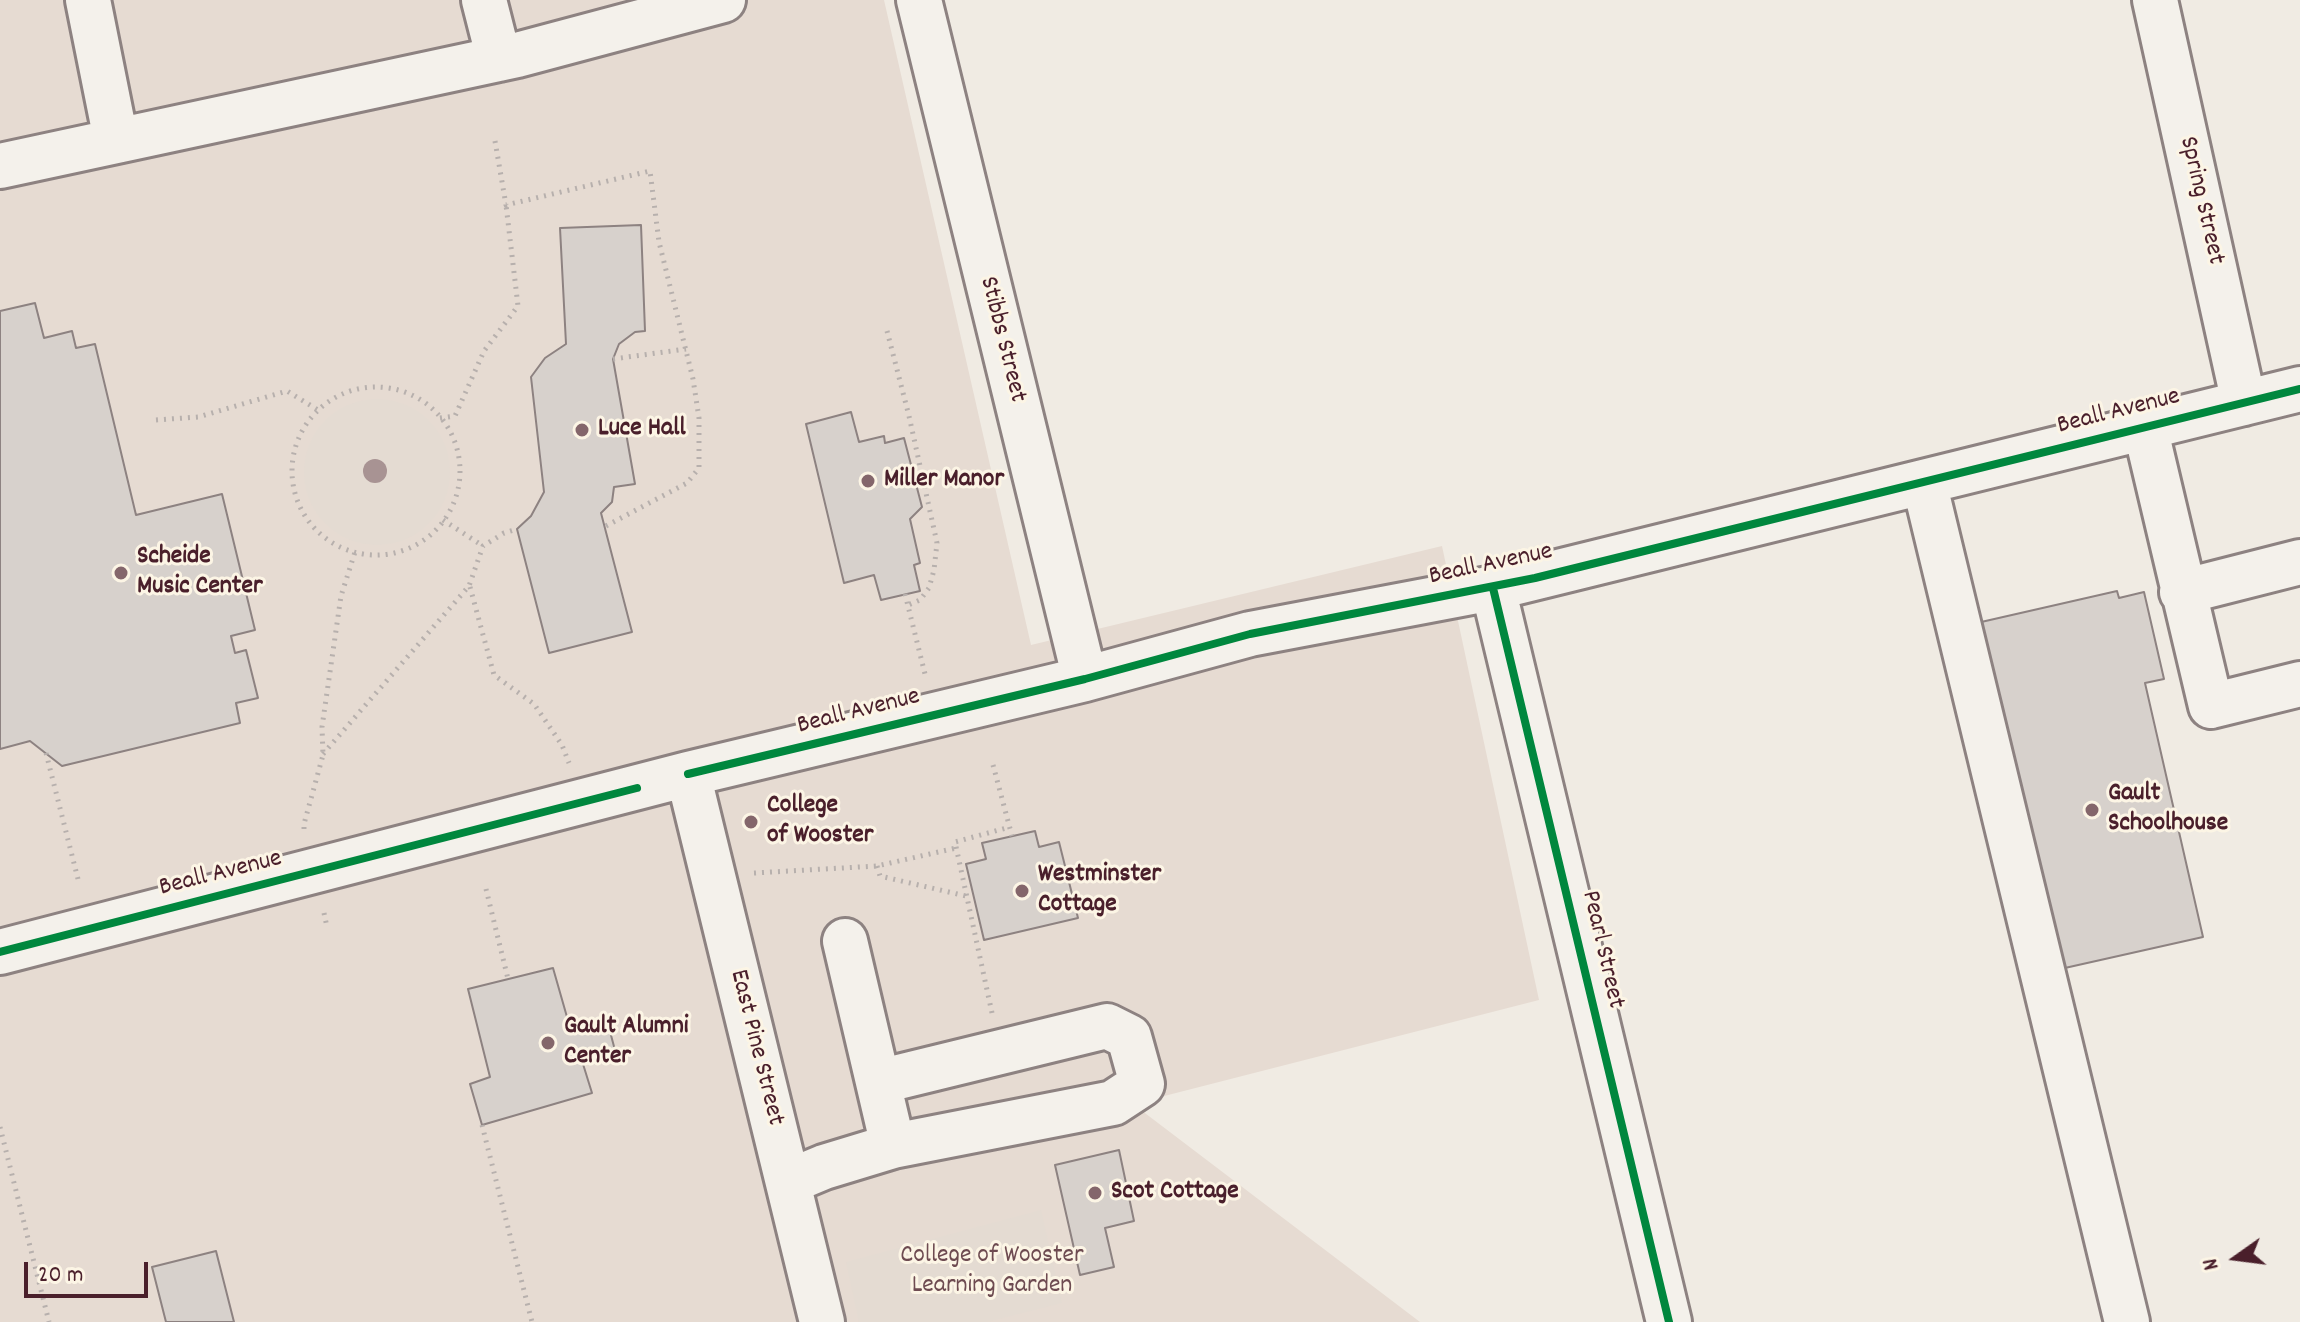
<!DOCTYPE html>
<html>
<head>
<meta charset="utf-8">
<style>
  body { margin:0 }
  #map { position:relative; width:2300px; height:1322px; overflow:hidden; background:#f0ebe3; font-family:Dekko,sans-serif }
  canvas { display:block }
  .north { position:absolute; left:2196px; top:1218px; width:80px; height:80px; -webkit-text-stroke:6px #fcf5e5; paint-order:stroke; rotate:256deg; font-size:22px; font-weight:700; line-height:32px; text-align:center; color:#4a1f2b }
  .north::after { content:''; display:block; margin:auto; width:28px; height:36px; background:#4a1f2b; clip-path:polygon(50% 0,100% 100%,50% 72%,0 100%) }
  .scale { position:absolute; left:24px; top:1262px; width:124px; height:36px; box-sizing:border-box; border:4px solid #4a1f2b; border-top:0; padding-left:10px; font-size:24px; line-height:28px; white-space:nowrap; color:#4a1f2b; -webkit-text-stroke:6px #fcf5e5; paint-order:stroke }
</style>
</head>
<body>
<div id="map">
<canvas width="2300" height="1322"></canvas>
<div class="north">N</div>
<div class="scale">20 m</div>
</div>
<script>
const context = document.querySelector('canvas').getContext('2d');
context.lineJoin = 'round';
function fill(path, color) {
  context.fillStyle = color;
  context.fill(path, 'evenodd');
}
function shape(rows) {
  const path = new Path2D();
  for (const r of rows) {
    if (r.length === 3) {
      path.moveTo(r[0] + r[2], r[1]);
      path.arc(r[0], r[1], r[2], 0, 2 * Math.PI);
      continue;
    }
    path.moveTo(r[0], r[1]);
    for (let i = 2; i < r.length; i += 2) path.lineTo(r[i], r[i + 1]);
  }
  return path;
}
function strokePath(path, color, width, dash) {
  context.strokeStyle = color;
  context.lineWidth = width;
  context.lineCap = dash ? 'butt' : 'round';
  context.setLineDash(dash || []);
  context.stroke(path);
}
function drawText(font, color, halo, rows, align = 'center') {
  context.font = font + ' Dekko,sans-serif';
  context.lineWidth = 6;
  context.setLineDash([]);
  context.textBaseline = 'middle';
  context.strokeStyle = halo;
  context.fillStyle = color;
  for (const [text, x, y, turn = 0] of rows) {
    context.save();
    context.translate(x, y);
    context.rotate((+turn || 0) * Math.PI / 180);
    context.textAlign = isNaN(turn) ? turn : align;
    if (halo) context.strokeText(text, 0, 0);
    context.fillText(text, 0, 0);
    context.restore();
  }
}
fill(shape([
  [0,0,884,0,1031,645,1442,546,1539,1000,1133,1104,1420,1322,0,1322]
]), '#e6dbd2');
fill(shape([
  [377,472,73],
  [1041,1210,1062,1303,987,1322,859,1322,846,1262]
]), '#e4dbd2');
const building = shape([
  [641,225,645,331,635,332,619,344,613,359,635,484,614,487,612,502,601,513,632,632,549,653,517,529,531,516,544,492,531,377,545,358,566,344,560,228,641,225],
  [35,303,44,338,72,331,76,348,95,344,136,515,222,494,255,630,231,636,235,653,246,650,258,698,236,703,240,723,62,766,30,741,0,749,0,311,35,303],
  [851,412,859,442,884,436,885,443,904,438,922,507,910,519,920,563,914,565,920,591,881,600,874,575,844,583,806,424,851,412],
  [2117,591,2119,598,2144,592,2164,679,2145,683,2203,937,2047,972,1968,625,2117,591],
  [1035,831,1039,847,1059,842,1078,918,984,940,966,864,986,859,982,843,1035,831],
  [553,968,569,1024,577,1022,580,1032,608,1024,616,1054,583,1064,592,1093,482,1125,470,1084,490,1077,468,989,553,968],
  [1119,1150,1134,1221,1105,1228,1114,1267,1080,1275,1055,1165,1119,1150],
  [216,1251,234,1322,166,1322,152,1267,216,1251]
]);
fill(building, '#d7d1cc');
strokePath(building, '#8d8281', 2);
const minor = shape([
  [88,0,116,140],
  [484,0,499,59],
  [919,0,1085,679],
  [2155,0,2244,403],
  [0,166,517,55,723,0],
  [2145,427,2211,706,2300,684],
  [1924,482,2127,1322],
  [1493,588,1669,1322],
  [2182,592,2300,562],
  [688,774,822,1322],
  [845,941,893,1146],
  [0,952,688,774,1085,679,1250,634,1493,588,2300,389],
  [788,1182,824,1167,893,1146,1113,1103,1142,1084,1129,1037,1107,1026,878,1082]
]);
strokePath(minor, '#8d8281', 50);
strokePath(shape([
  [495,141,506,205,650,171,659,242,693,379,699,418,699,468,687,483,604,527],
  [887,331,909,416,937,543,934,570,929,588,920,600,908,605],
  [613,359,686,349],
  [376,471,84],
  [440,418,455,416,484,351,518,306,506,205],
  [156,420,198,417,287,391,318,410],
  [443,520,483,546],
  [470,587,494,675,534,704,562,745,569,763],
  [905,594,925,674],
  [46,753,79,883],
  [323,754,469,586,483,546,504,533,517,529],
  [993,765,1012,836],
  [304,829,304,824,323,755,322,727,341,596,355,552],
  [877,866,880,876,966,896],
  [754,873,877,866,956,848],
  [486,889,508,979],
  [324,913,327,927],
  [992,1013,955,842,1010,827],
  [482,1125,532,1322],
  [0,1127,49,1322]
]), '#b7b0ad', 5, [2, 6]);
strokePath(minor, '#f4f1eb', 44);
strokePath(shape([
  [1493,588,1669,1322],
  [688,774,1085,679,1250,634,1535,578,2300,389],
  [0,952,637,788]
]), '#00873e', 8);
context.fillStyle = '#a89393';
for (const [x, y] of [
  [375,471]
]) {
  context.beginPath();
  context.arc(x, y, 12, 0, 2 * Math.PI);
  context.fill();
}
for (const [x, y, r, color] of [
  [582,430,8,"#84666b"],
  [868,481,8,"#84666b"],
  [121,573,8,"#84666b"],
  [2092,810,8,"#84666b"],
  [751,822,8,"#84666b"],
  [1022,891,8,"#84666b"],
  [548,1043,8,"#84666b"],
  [1095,1193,8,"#84666b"]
]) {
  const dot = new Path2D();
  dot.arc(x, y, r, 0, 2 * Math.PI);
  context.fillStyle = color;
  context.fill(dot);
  strokePath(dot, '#fcf5e5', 3);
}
drawText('26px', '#4a1f2b', '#fcf5e5', [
  ["Spring Street",2200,201,77],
  ["Stibbs Street",1001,340,76],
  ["Beall Avenue",2119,413,-14],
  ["Beall Avenue",1491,566,-12],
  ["Beall Avenue",859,713,-14],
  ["Beall Avenue",221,875,-14],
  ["Pearl Street",1601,950,77],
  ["East Pine Street",755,1048,76]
]);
drawText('bold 26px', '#4a1f2b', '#fcf5e5', [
  ["Luce Hall",598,430],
  ["Miller Manor",884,481],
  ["Scheide",137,558],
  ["Music Center",137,588],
  ["Gault",2108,795],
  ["Schoolhouse",2108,825],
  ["College",767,807],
  ["of Wooster",767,837],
  ["Westminster",1038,876],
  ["Cottage",1038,906],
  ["Gault Alumni",564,1028],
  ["Center",564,1058],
  ["Scot Cottage",1111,1193]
], 'left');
drawText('26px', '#6e4b51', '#fcf5e5', [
  ["College of Wooster",992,1257],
  ["Learning Garden",992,1287]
]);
</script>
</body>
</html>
